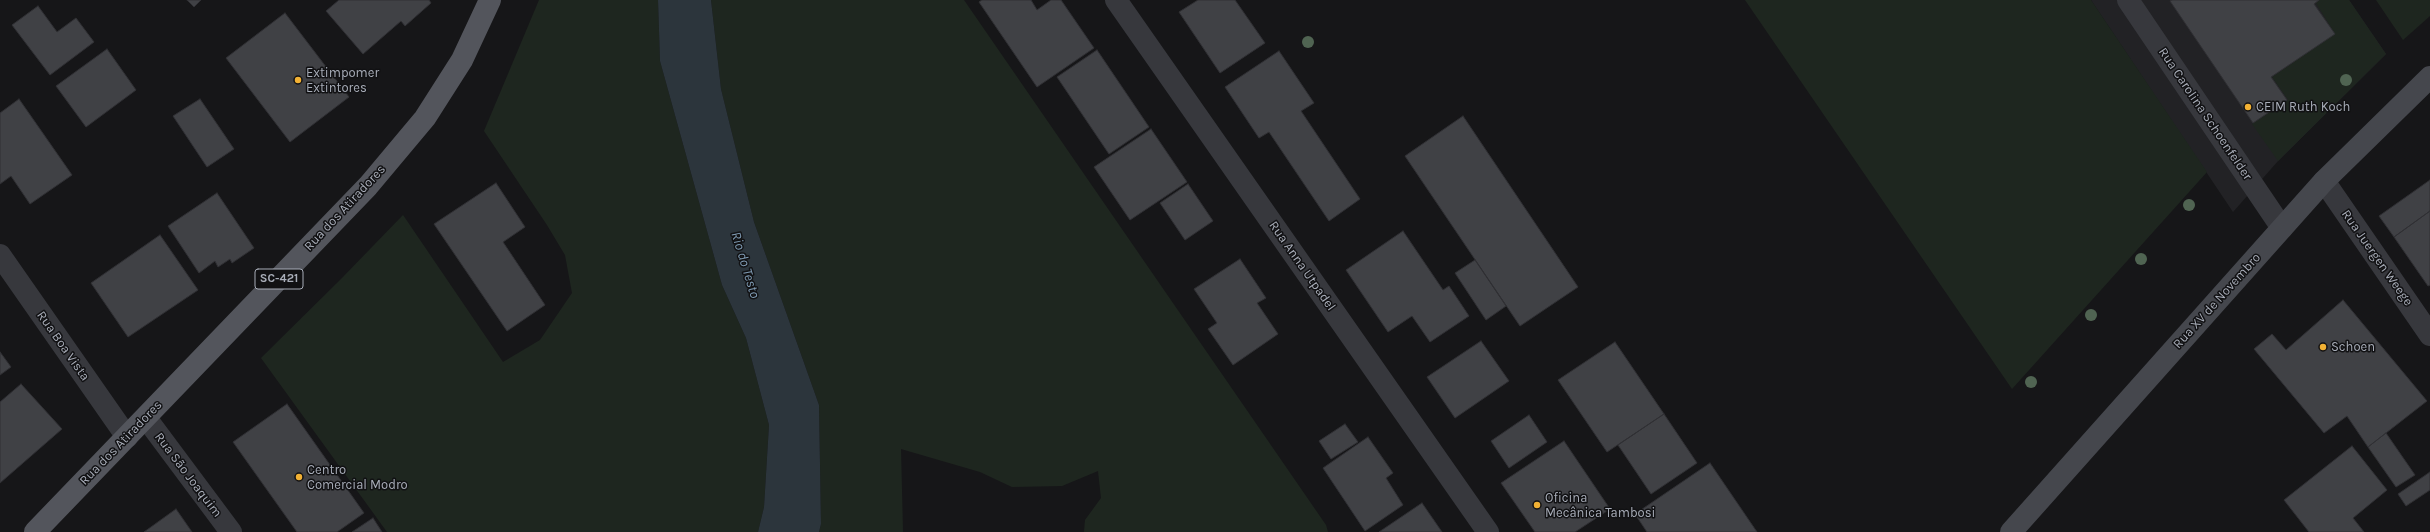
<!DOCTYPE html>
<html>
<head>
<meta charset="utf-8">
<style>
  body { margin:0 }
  canvas { display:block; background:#161618 }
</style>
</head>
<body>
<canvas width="2430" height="532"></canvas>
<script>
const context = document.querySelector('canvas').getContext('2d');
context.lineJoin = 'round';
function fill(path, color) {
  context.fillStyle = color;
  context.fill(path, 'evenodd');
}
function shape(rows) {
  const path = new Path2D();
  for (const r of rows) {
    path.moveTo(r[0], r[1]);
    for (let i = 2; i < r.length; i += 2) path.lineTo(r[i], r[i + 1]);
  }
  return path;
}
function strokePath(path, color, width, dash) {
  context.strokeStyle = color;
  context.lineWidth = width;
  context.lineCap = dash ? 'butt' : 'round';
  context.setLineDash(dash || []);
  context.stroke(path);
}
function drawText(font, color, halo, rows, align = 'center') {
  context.font = font + ' Karla,sans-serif';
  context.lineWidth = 3;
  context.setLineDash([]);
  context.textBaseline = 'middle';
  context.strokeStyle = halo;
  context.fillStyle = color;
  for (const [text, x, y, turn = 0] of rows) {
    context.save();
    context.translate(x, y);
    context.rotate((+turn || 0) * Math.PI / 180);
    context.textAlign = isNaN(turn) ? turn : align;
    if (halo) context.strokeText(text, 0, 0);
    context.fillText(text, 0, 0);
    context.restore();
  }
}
fill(shape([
  [2091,0,2349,0,2386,54,2278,161,2233,212]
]), '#222225');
fill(shape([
  [539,0,658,0,660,61,722,285,746,338,769,425,764,507,758,532,387,532,261,358,342,278,403,215,503,362,540,340,572,293,565,255,547,225,484,131],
  [711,0,964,0,1326,525,1328,532,1084,532,1085,520,1101,498,1098,471,1062,486,1012,487,980,472,901,449,903,532,819,532,821,524,819,405,754,222,721,89],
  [1745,0,2091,0,2207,172,2012,389],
  [2320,0,2349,0,2386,54,2278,161,2252,124,2288,100,2272,77,2335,34,2316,3],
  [2376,0,2430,0,2430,16,2403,40]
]), '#1e261f');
fill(shape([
  [658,0,711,0,721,89,754,222,819,405,821,524,819,532,758,532,764,507,769,425,746,338,722,285,660,61]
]), '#2c353c');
const building = shape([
  [187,0,201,0,194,7,187,0],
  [339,0,429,0,431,3,405,26,401,21,363,54,326,11,339,0],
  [982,0,1031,0,1037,10,1051,0,1061,0,1094,48,1037,87,979,2,982,0],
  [1198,0,1235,0,1265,43,1220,73,1179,12,1198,0],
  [2172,0,2319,0,2314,4,2335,34,2271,77,2287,100,2253,123,2170,1,2172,0],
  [38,6,57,32,76,18,94,42,50,75,12,25,38,6],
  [285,13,349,97,290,142,226,58,285,13],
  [107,49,136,90,86,127,56,86,107,49],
  [1097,50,1149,127,1109,154,1057,77,1097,50],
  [1279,51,1314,103,1301,111,1360,199,1329,221,1269,132,1259,138,1225,87,1279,51],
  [19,99,72,175,30,204,11,176,0,184,0,113,19,99],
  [200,99,234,149,207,167,173,116,200,99],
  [1463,116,1578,287,1520,326,1405,156,1463,116],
  [1151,129,1187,182,1130,220,1094,167,1151,129],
  [2430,180,2430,211,2394,237,2379,216,2430,180],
  [496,183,525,227,503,242,545,305,507,331,434,224,496,183],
  [1188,184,1213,221,1185,240,1160,203,1188,184],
  [217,193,254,248,232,263,230,259,218,267,215,261,199,273,168,226,217,193],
  [2430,211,2430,285,2428,286,2394,237,2430,211],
  [1403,231,1443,290,1449,286,1469,316,1430,342,1412,316,1388,332,1346,270,1403,231],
  [160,235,198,290,128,337,91,283,160,235],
  [1240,259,1266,298,1257,303,1278,334,1233,365,1208,329,1217,323,1194,289,1240,259],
  [1475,260,1506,306,1486,320,1455,273,1475,260],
  [2343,300,2427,401,2368,447,2347,416,2324,433,2254,349,2272,334,2286,350,2343,300],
  [1481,341,1509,381,1455,418,1427,377,1481,341],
  [1615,342,1664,414,1607,452,1558,380,1615,342],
  [0,352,11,367,0,375,0,352],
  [21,384,62,429,0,483,0,402,21,384],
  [287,404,364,513,337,532,297,532,233,442,287,404],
  [1664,414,1697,463,1651,494,1618,445,1664,414],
  [1529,415,1547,442,1509,468,1491,441,1529,415],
  [1345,424,1358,442,1331,459,1319,441,1345,424],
  [2386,433,2415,475,2396,487,2368,447,2386,433],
  [1368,437,1393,473,1386,478,1403,505,1365,531,1323,468,1368,437],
  [1564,441,1610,509,1575,532,1535,532,1501,483,1564,441],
  [2352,446,2387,490,2353,518,2364,532,2309,532,2284,500,2352,446],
  [1710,463,1757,532,1647,532,1635,514,1710,463],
  [2430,472,2430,490,2406,506,2398,494,2430,472],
  [1422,503,1442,532,1379,532,1422,503],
  [176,509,192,532,144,532,176,509],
  [373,518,382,532,352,532,373,518]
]);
fill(building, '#404145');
strokePath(building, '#303034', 1);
strokePath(shape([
  [1116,0,1488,532],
  [2128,0,2282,228],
  [0,255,127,437],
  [146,418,231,532]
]), '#37383d', 22);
strokePath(shape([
  [2324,181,2430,335]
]), '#37383d', 22);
strokePath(shape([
  [2011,532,2324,181,2430,77]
]), '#45474d', 22);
strokePath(shape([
  [35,532,368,186,425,118,462,60,490,0]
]), '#53555c', 22);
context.fillStyle = '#506452';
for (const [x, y] of [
  [1308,42],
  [2346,80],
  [2189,205],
  [2141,259],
  [2091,315],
  [2031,382]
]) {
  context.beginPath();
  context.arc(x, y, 6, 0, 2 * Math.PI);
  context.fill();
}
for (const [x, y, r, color] of [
  [298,80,4,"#f2b134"],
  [2248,107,4,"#f2b134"],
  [2323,347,4,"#f2b134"],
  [299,477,4,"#f2b134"],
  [1537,505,4,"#f2b134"]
]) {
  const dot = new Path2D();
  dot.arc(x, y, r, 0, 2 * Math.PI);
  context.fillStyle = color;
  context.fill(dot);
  strokePath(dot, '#111113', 1.5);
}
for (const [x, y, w] of [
  [279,279,48]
]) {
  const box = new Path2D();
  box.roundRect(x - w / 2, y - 10, w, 20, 3);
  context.fillStyle = '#111113';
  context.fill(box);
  strokePath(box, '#a8adb8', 1);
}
drawText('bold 12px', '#a8adb8', null, [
  ["SC-421",279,279]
]);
drawText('13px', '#a8adb8', '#111113', [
  ["Extimpomer",306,73],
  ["Extintores",306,88],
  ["CEIM Ruth Koch",2256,107],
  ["Schoen",2331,347],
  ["Centro",307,470],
  ["Comercial Modro",307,485],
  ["Oficina",1545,498],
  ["Mecânica Tambosi",1545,513]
], 'left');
drawText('13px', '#a8adb8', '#111113', [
  ["Rua Carolina Schoenfelder",2205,114,56],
  ["Rua dos Atiradores",345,208,-47],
  ["Rua Juergen Weege",2377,258,55],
  ["Rua Anna Utpadel",1302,266,55],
  ["Rua XV de Novembro",2217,301,-48],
  ["Rua Boa Vista",63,346,55],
  ["Rua dos Atiradores",121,443,-46],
  ["Rua São Joaquim",188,475,53]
]);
drawText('italic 14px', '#7f9bb3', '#111113', [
  ["Rio do Testo",745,265,73]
]);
</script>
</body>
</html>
